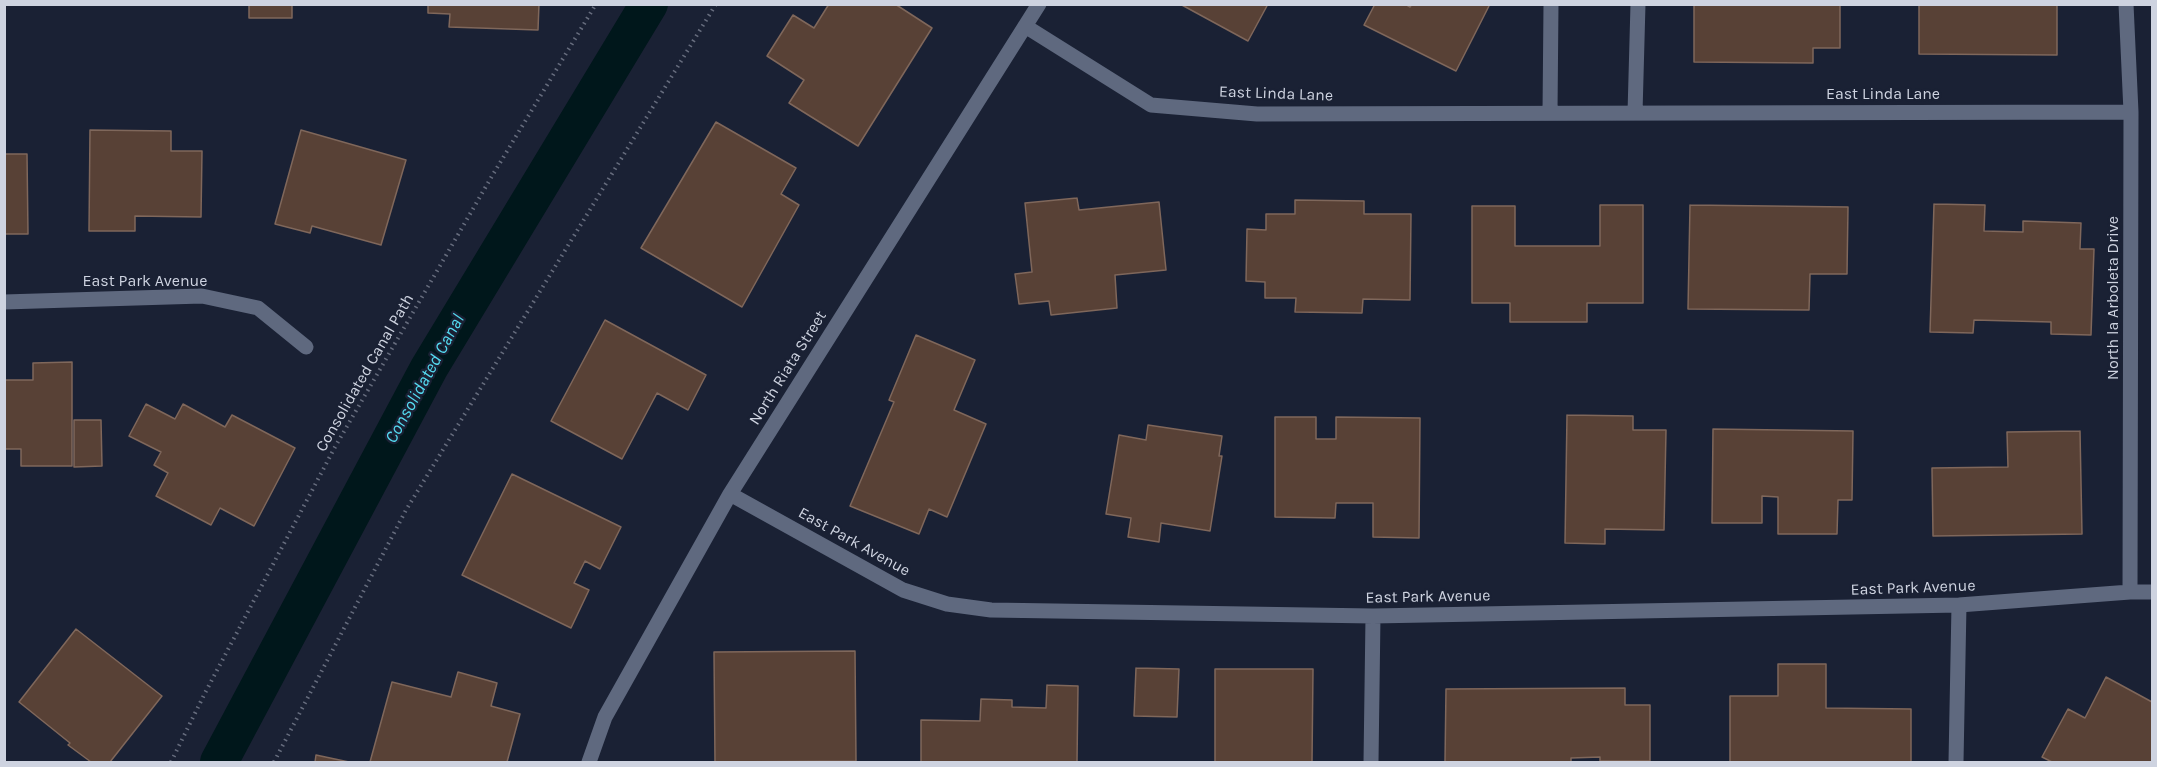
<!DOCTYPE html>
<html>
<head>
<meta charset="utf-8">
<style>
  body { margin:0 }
  #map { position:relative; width:2157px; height:767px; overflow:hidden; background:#1a2134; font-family:Karla,sans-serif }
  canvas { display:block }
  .frame { position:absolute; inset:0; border:6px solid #ced3e0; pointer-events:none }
</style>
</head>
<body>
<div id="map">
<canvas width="2157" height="767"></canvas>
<div class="frame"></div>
</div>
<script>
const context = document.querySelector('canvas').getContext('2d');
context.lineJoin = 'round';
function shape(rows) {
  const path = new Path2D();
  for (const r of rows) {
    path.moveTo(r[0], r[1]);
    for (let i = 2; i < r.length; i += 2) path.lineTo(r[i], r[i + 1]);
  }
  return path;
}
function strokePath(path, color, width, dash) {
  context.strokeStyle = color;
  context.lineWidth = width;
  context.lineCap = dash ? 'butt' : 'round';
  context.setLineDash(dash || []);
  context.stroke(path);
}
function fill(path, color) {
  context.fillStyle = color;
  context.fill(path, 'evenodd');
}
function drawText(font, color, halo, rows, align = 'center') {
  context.font = font + ' Karla,sans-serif';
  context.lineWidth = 4.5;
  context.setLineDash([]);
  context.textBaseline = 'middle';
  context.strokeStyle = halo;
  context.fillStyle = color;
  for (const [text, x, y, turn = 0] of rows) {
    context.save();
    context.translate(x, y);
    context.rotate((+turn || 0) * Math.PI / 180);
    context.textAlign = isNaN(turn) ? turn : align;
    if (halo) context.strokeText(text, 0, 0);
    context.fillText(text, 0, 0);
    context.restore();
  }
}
strokePath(shape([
  [219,762,429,368,649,4]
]), '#00171b', 38);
const building = shape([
  [249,4,292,4,292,18,249,18,249,4],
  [428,4,539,4,538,30,449,27,450,14,428,13,428,4],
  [829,4,895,4,932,28,858,146,789,103,804,80,767,56,793,15,814,28,829,4],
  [1180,4,1268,4,1248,41,1180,4],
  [1375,4,1405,4,1410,7,1412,4,1490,4,1456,71,1364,25,1375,4],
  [1694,4,1840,4,1840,48,1813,48,1813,63,1694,62,1694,4],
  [1919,4,2057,4,2057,55,1919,54,1919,4],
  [716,122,796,168,781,194,799,205,742,307,641,248,716,122],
  [90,130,171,131,171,151,202,151,201,217,135,216,135,231,89,231,90,130],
  [301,130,406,160,381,245,312,226,310,233,275,224,301,130],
  [4,154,27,154,28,234,4,234,4,154],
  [1077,198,1079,210,1159,202,1166,270,1115,275,1117,308,1051,315,1049,301,1019,304,1015,274,1032,272,1025,203,1077,198],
  [1295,200,1364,201,1364,214,1411,214,1410,300,1363,299,1362,313,1295,312,1296,298,1265,298,1265,282,1246,281,1247,229,1266,230,1266,214,1295,214,1295,200],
  [1934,204,1985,205,1984,231,2023,232,2023,221,2081,223,2080,249,2094,249,2091,335,2051,334,2051,322,1974,320,1973,333,1930,332,1934,204],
  [1600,205,1643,205,1643,303,1587,303,1587,322,1510,322,1510,303,1472,303,1472,206,1515,206,1515,246,1600,246,1600,205],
  [1690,205,1848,207,1847,274,1810,274,1809,310,1688,309,1690,205],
  [605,320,706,375,688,410,657,393,622,459,551,421,605,320],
  [916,335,975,360,954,410,986,424,947,517,929,509,919,534,850,506,894,402,889,400,916,335],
  [72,362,72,466,21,466,21,449,4,449,4,380,33,380,33,363,72,362],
  [146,404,175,419,183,404,225,427,232,415,295,448,254,526,220,508,211,525,156,496,168,473,154,465,161,452,129,436,146,404],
  [1567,415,1633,416,1633,430,1666,430,1664,530,1605,529,1605,544,1565,543,1567,415],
  [1275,417,1316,417,1316,439,1336,439,1336,417,1420,418,1419,538,1373,537,1373,503,1336,503,1335,518,1275,517,1275,417],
  [74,420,101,420,102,466,74,467,74,420],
  [1148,425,1222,436,1219,456,1222,456,1210,531,1161,523,1159,542,1128,537,1131,518,1106,514,1119,435,1146,440,1148,425],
  [1713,429,1853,431,1852,500,1838,500,1837,534,1778,534,1778,497,1762,496,1762,523,1712,523,1713,429],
  [2080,431,2082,534,1933,536,1932,468,2008,467,2007,432,2080,431],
  [512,474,621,527,600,569,585,561,574,583,589,590,571,628,462,575,512,474],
  [76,629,162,696,110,762,91,762,68,745,70,743,19,702,76,629],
  [855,651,856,761,715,762,714,652,855,651],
  [1778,664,1826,664,1826,708,1911,709,1911,762,1730,762,1730,696,1778,696,1778,664],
  [1136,668,1179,669,1177,717,1134,716,1136,668],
  [1215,669,1313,669,1312,762,1215,762,1215,669],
  [458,672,497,683,491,706,520,714,507,762,370,762,392,682,451,697,458,672],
  [2106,677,2152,702,2152,762,2052,762,2042,757,2068,709,2085,718,2106,677],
  [1047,685,1078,686,1077,762,921,762,921,720,980,721,981,699,1012,700,1012,707,1046,708,1047,685],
  [1625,688,1625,705,1650,705,1650,761,1600,761,1600,757,1571,758,1571,762,1445,762,1446,689,1625,688],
  [316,755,349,762,315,762,316,755]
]);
fill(building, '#584136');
strokePath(building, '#7f675b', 1.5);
strokePath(shape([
  [171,762,205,693,335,447,492,176,596,4],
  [274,762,406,510,716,4]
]), '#676d7e', 4, [1.5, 4.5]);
strokePath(shape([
  [2126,4,2131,112,2130,592],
  [1025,26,1151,105,1257,114,2131,112],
  [1550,113,1551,4],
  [1635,113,1638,4],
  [4,302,202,296,258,308,306,347],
  [730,494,903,590,947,604,991,610,1373,616,1959,605,2130,592,2152,592],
  [589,762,605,717,730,494,1039,4],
  [1371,762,1373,616],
  [1956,762,1959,605]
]), '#5f697f', 15);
drawText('16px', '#ced3e0', '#1a2134', [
  ["East Linda Lane",1276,94,2],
  ["East Linda Lane",1883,94],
  ["East Park Avenue",145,281],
  ["North la Arboleta Drive",2113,298,-90],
  ["North Riata Street",788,368,-58],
  ["Consolidated Canal Path",365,373,-60],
  ["East Park Avenue",854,542,29],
  ["East Park Avenue",1913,588,-2],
  ["East Park Avenue",1428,597,-1]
]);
drawText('italic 18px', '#54daf0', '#1a2134', [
  ["Consolidated Canal",425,379,-61]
]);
</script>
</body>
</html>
